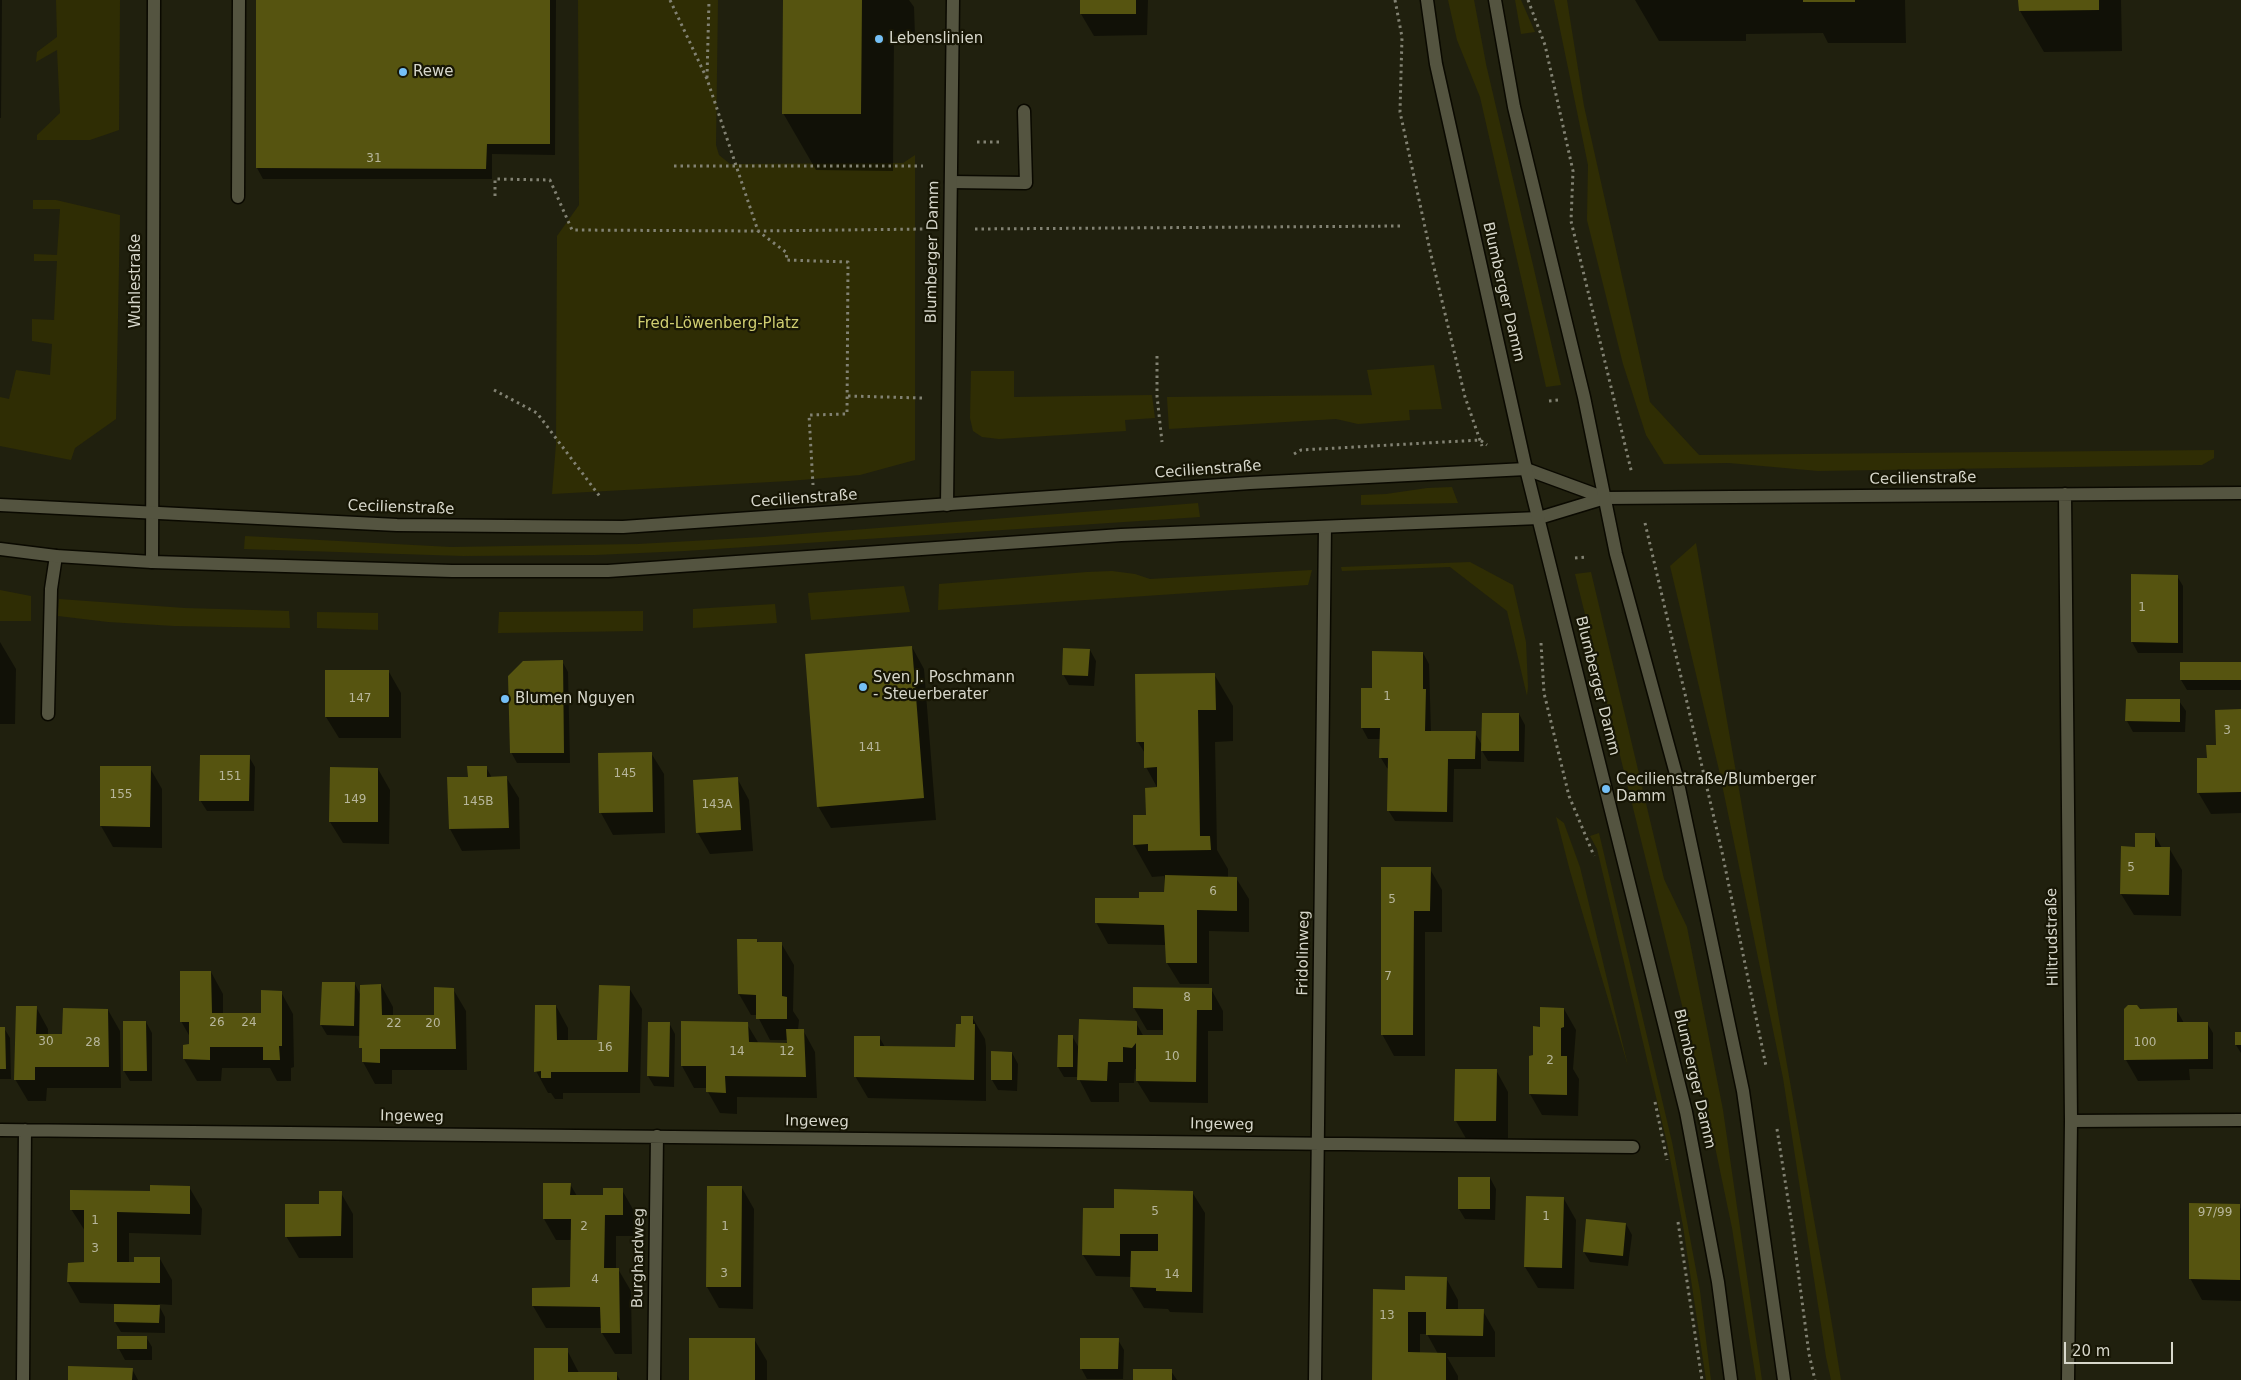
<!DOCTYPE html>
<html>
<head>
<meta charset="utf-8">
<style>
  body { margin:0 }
  #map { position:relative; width:2241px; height:1380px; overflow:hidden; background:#20200e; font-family:"DejaVu Sans",sans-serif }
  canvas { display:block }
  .scale { position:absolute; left:2064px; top:1342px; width:109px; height:22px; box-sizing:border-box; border:2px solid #d7d7cb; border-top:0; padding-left:6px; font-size:15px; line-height:18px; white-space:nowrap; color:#d7d7cb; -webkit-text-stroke:4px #171605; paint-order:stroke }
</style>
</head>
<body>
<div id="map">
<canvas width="2241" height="1380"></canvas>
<div class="scale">20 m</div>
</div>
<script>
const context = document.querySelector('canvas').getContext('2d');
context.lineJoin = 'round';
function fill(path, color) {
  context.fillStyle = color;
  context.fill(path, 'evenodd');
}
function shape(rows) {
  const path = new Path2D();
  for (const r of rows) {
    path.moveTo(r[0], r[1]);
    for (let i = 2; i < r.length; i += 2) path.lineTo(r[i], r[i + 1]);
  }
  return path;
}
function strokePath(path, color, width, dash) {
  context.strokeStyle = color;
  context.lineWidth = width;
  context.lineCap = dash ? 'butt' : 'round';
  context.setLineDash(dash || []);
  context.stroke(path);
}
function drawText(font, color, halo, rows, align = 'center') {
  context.font = font + ' "DejaVu Sans",sans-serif';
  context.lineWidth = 4.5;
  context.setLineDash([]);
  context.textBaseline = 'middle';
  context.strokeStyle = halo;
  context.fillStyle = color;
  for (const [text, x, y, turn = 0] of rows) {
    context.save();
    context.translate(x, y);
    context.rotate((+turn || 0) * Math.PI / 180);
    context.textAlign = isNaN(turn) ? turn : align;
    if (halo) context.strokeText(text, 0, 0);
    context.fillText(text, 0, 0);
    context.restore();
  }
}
fill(shape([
  [56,0,120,0,119,130,90,140,37,140,37,135,60,113,57,50,36,62,37,52,57,37],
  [578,0,718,0,716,145,719,155,730,164,903,163,915,155,915,460,860,475,789,481,552,494,556,444,557,236,579,205],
  [1448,0,1474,0,1486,64,1561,385,1546,387,1480,97,1457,40],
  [1515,0,1521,0,1535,32,1521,34],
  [1554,0,1567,0,1584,106,1650,402,1699,455,2214,450,2214,458,2202,465,1818,471,1729,463,1664,464,1646,435,1623,364,1587,220,1588,165],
  [33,200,56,200,120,215,116,419,75,448,71,460,0,446,0,397,9,399,16,370,50,375,52,344,32,341,32,319,54,320,57,261,34,261,34,254,57,255,60,209,33,209],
  [1434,365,1442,409,1409,410,1410,420,1358,424,1336,419,1169,429,1167,397,1372,395,1367,370],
  [971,371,1014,371,1014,397,1152,395,1155,418,1125,420,1126,431,999,439,982,437,973,431,970,418],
  [1452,487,1458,503,1361,505,1361,495,1386,494,1427,488],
  [1198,503,1200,517,685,551,595,555,463,556,244,549,245,536,451,547,638,544,763,537],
  [1696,543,1827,1294,1841,1380,1831,1380,1826,1357,1783,1078,1719,770,1670,566],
  [1470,562,1513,585,1526,642,1528,687,1527,696,1507,611,1450,567,1342,571,1341,567],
  [1312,570,1308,585,938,610,939,584,1087,572,1112,571,1135,574,1150,579],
  [1591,572,1664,879,1687,927,1723,1110,1762,1380,1756,1380,1732,1228,1704,1094,1575,574],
  [904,586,910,612,811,620,808,593],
  [0,590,31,596,31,621,0,621],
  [59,599,185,608,289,611,290,628,174,626,108,622,58,616],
  [775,604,777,623,693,628,693,609],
  [643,611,643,631,498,633,499,612],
  [317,612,378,613,378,630,317,628],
  [1556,817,1564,823,1580,867,1628,1066,1570,871],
  [1599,833,1672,1142,1700,1291,1711,1380,1706,1380,1683,1226,1667,1143,1597,849,1590,836]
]), '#2f2d04');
fill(shape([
  [0,0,2,0,1,118,0,118],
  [258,0,556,0,555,155,492,154,492,179,263,179,257,168],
  [785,0,909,0,914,7,915,37,894,37,893,171,816,170,783,113],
  [1081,0,1148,0,1147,35,1094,36,1081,14],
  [1635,0,1905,0,1906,43,1828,43,1823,33,1746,34,1746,41,1659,41],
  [2020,0,2121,0,2122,51,2044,52,2020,11],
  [2132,576,2177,576,2183,586,2183,653,2138,653,2132,642],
  [0,642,16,669,15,724,0,724],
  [912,647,924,669,936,820,831,828,818,806],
  [1090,650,1096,661,1094,686,1069,685,1063,674],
  [1423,653,1429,664,1431,732,1475,733,1482,745,1519,714,1525,725,1524,762,1488,761,1481,749,1481,769,1454,769,1453,822,1395,821,1388,810,1389,769,1387,768,1381,758,1381,739,1368,739,1362,728,1363,689,1373,689],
  [562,661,568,672,570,763,517,763,511,752],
  [2241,663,2241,690,2187,690,2181,680],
  [389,672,401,693,401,738,339,738,326,717],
  [1214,674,1233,706,1233,741,1215,742,1217,850,1228,869,1228,878,1236,878,1249,899,1249,932,1209,931,1209,984,1180,984,1167,963,1167,950,1165,945,1108,944,1096,922,1140,900,1165,894,1164,876,1152,877,1134,845,1158,789,1146,767,1146,755,1138,742],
  [2127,701,2179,701,2186,711,2185,732,2133,732,2127,721],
  [2241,711,2241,813,2211,814,2198,792,2208,759],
  [651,753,664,774,665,833,613,835,601,813,599,754],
  [249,757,255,767,254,811,207,811,200,800],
  [486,767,492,778,506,777,519,798,520,849,462,851,450,829,449,779,469,778],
  [150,768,162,789,162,848,113,847,101,826],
  [378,769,390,790,389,844,343,843,330,822],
  [737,778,749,800,753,851,710,854,698,833],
  [2154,834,2162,848,2169,848,2182,870,2181,916,2134,915,2121,894,2136,848],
  [1382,869,1430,869,1442,890,1442,932,1425,932,1425,1056,1394,1056,1382,1034],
  [756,940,759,943,781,943,794,965,793,1011,799,1020,798,1030,803,1030,815,1052,817,1098,737,1097,737,1114,720,1113,708,1092,708,1088,694,1088,682,1066,682,1023,747,1024,759,1044,788,1044,788,1040,770,1040,757,1015,751,1015,739,994],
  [211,972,223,994,223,1015,262,1015,281,992,293,1014,294,1067,291,1068,291,1081,277,1081,270,1068,222,1068,221,1081,197,1081,184,1059,184,1046,190,1045,190,1037,181,1021],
  [355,984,361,996,381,985,393,1007,393,1016,435,1017,453,989,466,1011,467,1070,392,1070,392,1084,375,1084,363,1062,361,1036,327,1035,321,1025],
  [629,988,642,1009,640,1093,563,1093,563,1099,555,1099,551,1093,548,1093,536,1071,556,1006,568,1028,568,1041,599,1041],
  [1134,988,1211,989,1223,1011,1223,1031,1208,1031,1208,1103,1150,1102,1137,1081,1138,1069,1135,1069,1134,1083,1119,1083,1119,1102,1091,1102,1078,1077,1064,1077,1058,1067,1072,1036,1079,1048,1136,1023,1144,1037,1164,1036,1164,1030,1147,1030,1134,1008],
  [36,1007,48,1029,48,1035,64,1036,108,1010,120,1031,121,1088,47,1088,46,1101,28,1101,15,1079],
  [1564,1009,1576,1030,1573,1069,1579,1079,1578,1116,1542,1115,1530,1094,1541,1028],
  [2176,1009,2184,1023,2207,1023,2213,1033,2213,1069,2189,1069,2190,1080,2138,1081,2126,1060,2140,1010],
  [972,1017,985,1039,986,1047,986,1101,868,1098,855,1076,879,1037,885,1047,957,1048,962,1025],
  [146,1022,152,1033,152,1081,130,1081,124,1071],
  [669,1023,675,1034,674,1087,654,1086,648,1076],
  [0,1028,4,1028,10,1038,11,1079,0,1079],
  [2241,1033,2241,1053,2236,1045],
  [1012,1053,1018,1064,1017,1091,998,1090,992,1080],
  [1496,1070,1508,1092,1508,1142,1468,1142,1456,1121],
  [1490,1178,1496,1189,1495,1220,1465,1219,1459,1209],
  [570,1184,577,1196,604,1196,622,1190,634,1211,635,1236,616,1236,616,1269,618,1269,631,1291,632,1354,615,1354,602,1333,602,1328,546,1328,533,1306,534,1289,571,1288,572,1240,556,1240,544,1219],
  [189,1187,202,1209,201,1235,129,1233,129,1263,160,1259,172,1280,172,1305,158,1304,165,1317,165,1333,121,1332,115,1322,115,1304,80,1303,68,1282,85,1264,85,1231,71,1209,151,1192],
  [742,1188,754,1209,753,1309,719,1308,707,1287],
  [1192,1192,1205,1213,1203,1313,1170,1312,1168,1309,1144,1308,1131,1287,1132,1277,1096,1276,1083,1255,1115,1210],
  [341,1193,353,1214,353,1258,299,1258,286,1236,320,1205],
  [1564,1199,1576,1220,1574,1289,1538,1288,1525,1267],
  [2239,1206,2241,1209,2241,1301,2202,1300,2190,1278],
  [1626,1224,1632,1235,1628,1266,1590,1262,1584,1252],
  [1446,1278,1458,1300,1458,1310,1483,1311,1495,1332,1495,1357,1447,1357,1458,1376,1458,1380,1373,1380,1406,1291],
  [1420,1334,1427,1334,1438,1354,1420,1353],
  [118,1337,146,1337,152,1347,152,1360,125,1360,119,1349],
  [754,1339,767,1361,767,1380,690,1380],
  [1118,1340,1124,1350,1123,1379,1087,1379,1081,1368],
  [567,1350,579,1373,616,1373,620,1380,536,1380],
  [132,1369,138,1380,70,1380],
  [1171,1371,1177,1380,1135,1380]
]), '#0007');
fill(shape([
  [256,0,550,0,550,144,487,144,486,169,256,168],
  [783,0,862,0,861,114,782,114],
  [1080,0,1136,0,1136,14,1080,14],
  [1803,0,1855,0,1855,2,1803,2],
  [2018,0,2099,0,2099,10,2019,11],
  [2131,574,2178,575,2178,643,2131,642],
  [912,646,924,798,817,807,805,654],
  [1063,648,1090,649,1088,676,1062,675],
  [1372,651,1423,652,1423,689,1426,689,1425,731,1476,731,1475,759,1448,759,1447,812,1387,811,1388,758,1379,758,1380,728,1361,728,1361,688,1372,688],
  [563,660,564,753,510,753,508,676,523,661],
  [2180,662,2241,662,2241,680,2180,680],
  [325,670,389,670,389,717,325,717],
  [1215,673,1216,710,1198,710,1200,836,1210,836,1211,850,1148,851,1148,844,1133,845,1133,815,1146,815,1145,788,1157,787,1157,767,1144,768,1144,742,1136,742,1135,674],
  [2126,699,2180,699,2180,722,2125,721],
  [2241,709,2241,792,2197,793,2197,758,2207,758,2206,745,2216,745,2215,710],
  [1482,713,1519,713,1519,751,1481,751],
  [652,752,653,812,599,813,598,753],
  [200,755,250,755,249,801,199,801],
  [100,766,151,766,150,827,100,826],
  [467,766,487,766,487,777,507,776,509,828,449,829,447,777,468,777],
  [330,767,378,768,378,822,329,822],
  [738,777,741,830,696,833,693,780],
  [2135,833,2155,833,2155,847,2170,847,2169,895,2120,894,2121,846,2135,847],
  [1381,867,1431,867,1430,911,1414,911,1413,1035,1381,1035],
  [1165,875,1237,877,1237,911,1197,910,1197,963,1166,963,1164,925,1095,923,1095,898,1139,898,1139,892,1164,892],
  [737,939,757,939,757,942,782,942,782,996,787,997,787,1019,756,1019,756,995,738,994],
  [180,971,211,971,212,1013,261,1013,261,990,282,991,282,1046,279,1046,280,1060,263,1060,263,1047,210,1047,210,1060,183,1059,183,1045,189,1044,189,1022,180,1022],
  [322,982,355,982,354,1026,320,1025],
  [381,984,382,1015,434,1015,434,987,454,988,456,1049,380,1049,380,1063,362,1062,362,1048,359,1048,360,985],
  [599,985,630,986,628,1072,551,1072,551,1078,541,1078,541,1071,534,1072,535,1005,556,1005,557,1040,597,1040],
  [1133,987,1212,988,1212,1010,1197,1010,1196,1082,1136,1081,1136,1043,1132,1048,1123,1047,1123,1062,1108,1062,1107,1081,1077,1080,1079,1019,1137,1021,1137,1035,1163,1035,1163,1009,1133,1008],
  [2128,1005,2137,1005,2140,1009,2177,1008,2177,1022,2208,1022,2208,1059,2124,1060,2124,1009],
  [16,1006,37,1006,36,1034,62,1034,63,1008,108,1009,109,1067,35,1067,35,1080,14,1080],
  [1540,1007,1564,1008,1564,1027,1561,1028,1561,1056,1567,1056,1567,1095,1529,1094,1529,1056,1533,1055,1533,1026,1540,1027],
  [961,1016,973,1016,973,1024,975,1024,974,1080,854,1077,854,1036,880,1036,880,1046,955,1047,956,1024,961,1024],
  [123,1021,146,1021,147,1071,123,1071],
  [681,1021,748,1022,749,1042,787,1043,786,1029,804,1029,806,1077,725,1076,726,1093,706,1092,706,1066,681,1066],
  [648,1022,670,1022,669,1077,647,1076],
  [0,1027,5,1027,6,1069,0,1069],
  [2235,1032,2241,1032,2241,1045,2235,1045],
  [1058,1035,1073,1035,1073,1067,1057,1067],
  [991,1051,1012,1052,1012,1080,991,1080],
  [1455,1069,1497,1069,1496,1121,1454,1121],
  [1458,1177,1490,1177,1490,1209,1458,1209],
  [543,1183,571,1183,570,1195,603,1195,603,1188,623,1188,623,1215,605,1215,604,1268,619,1268,620,1333,601,1333,600,1307,532,1306,532,1288,570,1287,571,1219,543,1219],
  [150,1185,190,1186,190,1214,117,1212,117,1262,134,1262,134,1257,160,1257,160,1283,67,1282,68,1263,84,1262,84,1210,70,1210,70,1190,150,1191],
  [707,1186,742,1186,741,1287,706,1287],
  [1114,1189,1193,1191,1192,1292,1156,1291,1156,1288,1130,1287,1131,1251,1158,1251,1158,1234,1120,1234,1120,1256,1082,1255,1083,1208,1114,1208],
  [319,1191,342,1191,341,1236,285,1237,285,1204,319,1204],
  [1526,1196,1564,1197,1562,1268,1524,1267],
  [2189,1203,2240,1204,2240,1280,2189,1279],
  [1586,1219,1626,1223,1623,1256,1583,1252],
  [1405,1276,1447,1277,1446,1309,1484,1309,1483,1336,1426,1335,1426,1312,1408,1312,1408,1352,1446,1353,1446,1380,1372,1380,1373,1289,1405,1290],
  [114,1304,160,1305,159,1323,114,1322],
  [117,1336,147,1336,147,1349,117,1349],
  [689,1338,755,1338,755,1380,689,1380],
  [1080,1338,1119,1338,1118,1369,1080,1369],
  [534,1348,568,1348,568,1372,617,1372,617,1380,534,1380],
  [68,1366,133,1368,132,1380,68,1380],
  [1133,1369,1172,1369,1172,1380,1133,1380]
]), '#565410');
const service = shape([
  [951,182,1026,183,1024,111],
  [238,197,239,0],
  [48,714,51,589,56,556]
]);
const minor = shape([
  [2065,494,2071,1121,2068,1380],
  [1605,498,2241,493],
  [947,505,953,0],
  [152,562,154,0],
  [2071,1121,2241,1120],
  [0,1130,1633,1147],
  [23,1380,25,1130],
  [654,1380,657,1136],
  [1315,1380,1325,527]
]);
const tertiary = shape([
  [0,505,397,525,623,527,1250,483,1526,469,1605,498],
  [0,549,56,556,152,562,452,571,608,571,1121,535,1539,518,1605,498]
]);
const secondary = shape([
  [1427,0,1436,64,1526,469,1686,1112,1718,1282,1731,1380],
  [1495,0,1514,107,1584,397,1616,554,1676,774,1706,915,1743,1091,1784,1380]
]);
strokePath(service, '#0a0900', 15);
strokePath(minor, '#0a0900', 15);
strokePath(tertiary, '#0a0900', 15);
strokePath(secondary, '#0a0900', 15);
strokePath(shape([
  [670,0,707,79,758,231,787,253,786,260,848,262,847,414,809,415,813,485],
  [1395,0,1402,37,1400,112,1431,255,1465,397,1482,446],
  [1528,0,1545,45,1573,171,1571,221,1632,474],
  [707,78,709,0],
  [977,142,1000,142],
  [674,166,923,166],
  [495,196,495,179,550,180,572,230,758,231,926,229],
  [975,229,1402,226],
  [1157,356,1157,396,1162,442],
  [494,390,537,413,601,498],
  [848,396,922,398],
  [1549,401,1559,400],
  [1294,454,1301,450,1480,440,1487,445],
  [1645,523,1722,852,1766,1066],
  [1575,558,1587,557],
  [1541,643,1544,693,1569,796,1594,856],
  [1655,1102,1667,1160],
  [1777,1129,1792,1225,1809,1354,1815,1380],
  [1678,1222,1702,1380]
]), '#828273', 3, [2.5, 4]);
strokePath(service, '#545440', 12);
strokePath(minor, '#545440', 12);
strokePath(tertiary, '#545440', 12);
strokePath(secondary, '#545440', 12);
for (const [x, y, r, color] of [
  [879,39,5,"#75c0f6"],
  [403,72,5,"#75c0f6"],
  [863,687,5,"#75c0f6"],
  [505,699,5,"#75c0f6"],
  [1606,789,5,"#75c0f6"]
]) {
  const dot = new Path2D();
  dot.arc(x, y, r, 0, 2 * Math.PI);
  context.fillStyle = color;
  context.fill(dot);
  strokePath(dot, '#171605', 2);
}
drawText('12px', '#b7b69c', null, [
  ["31",374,159],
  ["1",2142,608],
  ["1",1387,697],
  ["147",360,699],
  ["3",2227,731],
  ["141",870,748],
  ["145",625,774],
  ["151",230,777],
  ["155",121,795],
  ["149",355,800],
  ["145B",478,802],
  ["143A",717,805],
  ["5",2131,868],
  ["6",1213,892],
  ["5",1392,900],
  ["7",1388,977],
  ["8",1187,998],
  ["26",217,1023],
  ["24",249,1023],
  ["22",394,1024],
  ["20",433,1024],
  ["30",46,1042],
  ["28",93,1043],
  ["100",2145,1043],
  ["16",605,1048],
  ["14",737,1052],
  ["12",787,1052],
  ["10",1172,1057],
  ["2",1550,1061],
  ["5",1155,1212],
  ["97/99",2215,1213],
  ["1",1546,1217],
  ["1",95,1221],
  ["2",584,1227],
  ["1",725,1227],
  ["3",95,1249],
  ["3",724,1274],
  ["14",1172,1275],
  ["4",595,1280],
  ["13",1387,1316]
]);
drawText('15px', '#d7d7cb', '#171605', [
  ["Lebenslinien",889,39],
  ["Rewe",413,72],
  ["Sven J. Poschmann",873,678],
  ["- Steuerberater",873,695],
  ["Blumen Nguyen",515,699],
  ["Cecilienstraße/Blumberger",1616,780],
  ["Damm",1616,797]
], 'left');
drawText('15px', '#d7d7cb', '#171605', [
  ["Blumberger Damm",933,252,-89],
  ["Wuhlestraße",136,281,-90],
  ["Blumberger Damm",1503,292,77],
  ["Cecilienstraße",1208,470,-4],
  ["Cecilienstraße",1923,479,-1],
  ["Cecilienstraße",804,499,-4],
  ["Cecilienstraße",401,508,2],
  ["Blumberger Damm",1597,686,76],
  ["Hiltrudstraße",2053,937,-91],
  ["Fridolinweg",1304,953,-89],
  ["Blumberger Damm",1694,1079,77],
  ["Ingeweg",412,1117,1],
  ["Ingeweg",817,1122,1],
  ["Ingeweg",1222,1125,1],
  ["Burghardweg",639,1258,-89]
]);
drawText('15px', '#d0ce71', '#171605', [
  ["Fred-Löwenberg-Platz",718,324]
]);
</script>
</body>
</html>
